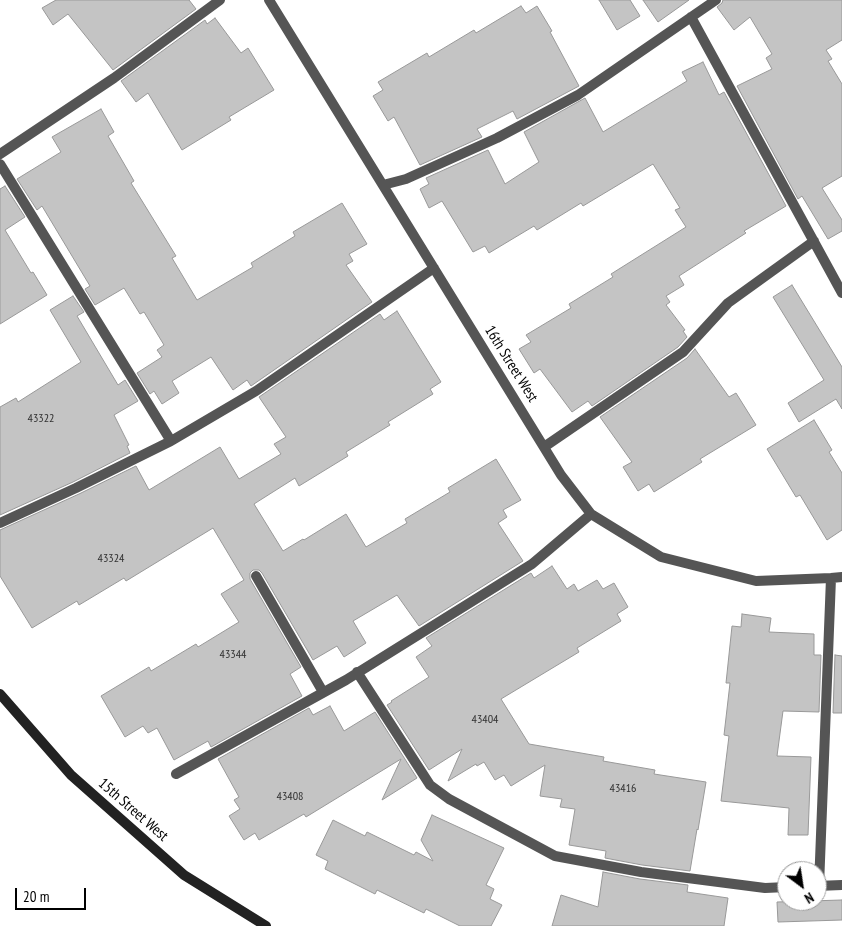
<!DOCTYPE html>
<html>
<head>
<meta charset="utf-8">
<style>
  body { margin:0 }
  #map { position:relative; width:842px; height:926px; overflow:hidden; background:#fff; font-family:"PT Sans Narrow",sans-serif }
  canvas { display:block }
  .north { position:absolute; left:777px; top:861px; width:50px; height:50px; box-sizing:border-box; background:#fff; border:1px solid #999; border-radius:50%; rotate:149deg; font-size:14px; font-weight:700; line-height:20px; text-align:center; color:#000 }
  .north::after { content:''; display:block; margin:auto; width:18px; height:22px; background:#000; clip-path:polygon(50% 0,100% 100%,50% 72%,0 100%) }
  .scale { position:absolute; left:15px; top:888px; width:71px; height:22px; box-sizing:border-box; border:2px solid #000; border-top:0; padding-left:6px; font-size:15px; line-height:18px; white-space:nowrap; color:#000; -webkit-text-stroke:4px #fff; paint-order:stroke }
</style>
</head>
<body>
<div id="map">
<canvas width="842" height="926"></canvas>
<div class="north">N</div>
<div class="scale">20 m</div>
</div>
<script>
const context = document.querySelector('canvas').getContext('2d');
context.lineJoin = 'round';
function fill(path, color) {
  context.fillStyle = color;
  context.fill(path, 'evenodd');
}
function shape(rows) {
  const path = new Path2D();
  for (const r of rows) {
    path.moveTo(r[0], r[1]);
    for (let i = 2; i < r.length; i += 2) path.lineTo(r[i], r[i + 1]);
  }
  return path;
}
function strokePath(path, color, width, dash) {
  context.strokeStyle = color;
  context.lineWidth = width;
  context.lineCap = dash ? 'butt' : 'round';
  context.setLineDash(dash || []);
  context.stroke(path);
}
function drawText(font, color, halo, rows, align = 'center') {
  context.font = font + ' "PT Sans Narrow",sans-serif';
  context.lineWidth = 4.5;
  context.setLineDash([]);
  context.textBaseline = 'middle';
  context.strokeStyle = halo;
  context.fillStyle = color;
  for (const [text, x, y, turn = 0] of rows) {
    context.save();
    context.translate(x, y);
    context.rotate((+turn || 0) * Math.PI / 180);
    context.textAlign = isNaN(turn) ? turn : align;
    if (halo) context.strokeText(text, 0, 0);
    context.fillText(text, 0, 0);
    context.restore();
  }
}
const building = shape([
  [56,0,189,0,196,9,113,70,68,14,53,25,42,8,56,0],
  [599,0,630,0,640,16,617,30,599,0],
  [643,0,689,0,658,22,643,0],
  [723,0,842,0,842,40,826,50,832,59,828,61,842,84,842,176,822,188,842,220,842,231,828,239,802,196,798,199,737,86,772,69,766,58,772,54,750,17,734,30,717,7,722,3,723,0],
  [521,6,526,13,537,6,552,31,550,32,579,86,517,119,513,111,477,129,482,137,420,165,394,117,388,121,373,96,383,90,378,82,427,53,429,57,474,30,476,33,521,6],
  [215,18,241,53,248,48,274,90,229,117,231,120,182,150,148,93,136,102,121,81,205,20,207,24,215,18],
  [703,62,719,95,724,92,786,206,744,231,746,233,679,276,684,285,666,296,670,302,666,305,685,330,683,331,687,337,678,347,592,406,588,401,572,412,540,369,534,373,519,349,531,342,526,335,571,308,569,304,613,277,611,274,686,227,675,210,680,208,653,164,583,206,581,203,537,230,534,226,489,253,485,246,473,252,442,201,429,208,420,189,429,184,426,178,488,150,505,184,539,162,524,132,585,98,603,132,687,81,682,72,703,62],
  [101,109,114,132,108,136,134,181,131,183,176,256,172,258,197,300,253,267,251,263,295,236,293,232,342,203,367,244,349,254,353,261,346,265,372,302,251,386,247,380,233,390,211,357,172,381,179,393,162,404,154,391,150,394,137,373,162,357,157,350,164,345,144,312,140,314,124,288,95,305,85,289,90,286,42,206,37,210,17,179,61,152,52,137,101,109],
  [5,186,25,217,5,230,31,273,33,272,47,295,0,324,0,189,5,186],
  [792,285,842,367,842,409,836,399,799,422,788,403,824,380,773,297,792,285],
  [73,296,84,312,77,316,118,385,125,380,138,401,114,415,129,445,127,446,130,453,73,482,0,515,0,407,16,398,18,402,81,362,50,310,73,296],
  [397,311,441,382,430,389,433,394,388,422,390,425,346,452,348,456,299,486,295,478,254,504,283,551,303,539,304,540,346,514,366,547,407,523,405,519,450,492,448,488,496,459,521,500,503,510,507,517,498,523,523,561,419,626,397,595,353,621,366,643,344,657,337,646,313,660,262,573,259,570,253,570,250,573,250,579,301,667,290,674,302,696,211,747,208,741,174,760,157,728,148,733,143,726,125,737,101,696,149,667,151,671,196,644,198,647,239,622,221,594,244,580,213,528,126,581,124,578,79,605,77,601,32,628,0,576,0,530,79,494,136,466,149,490,220,447,239,479,281,454,274,444,286,437,259,397,380,314,384,320,397,311],
  [695,349,729,397,736,393,756,425,700,459,702,462,654,492,649,484,638,491,623,467,632,462,600,417,687,358,695,349],
  [814,420,832,450,829,452,842,473,842,530,827,540,800,495,796,497,767,449,814,420],
  [552,566,567,589,574,584,578,591,597,580,603,589,614,583,628,607,617,614,621,621,577,648,579,652,501,699,529,744,604,757,603,761,655,770,654,774,706,782,698,830,697,829,690,871,642,865,605,858,606,851,569,845,575,809,560,807,562,799,540,796,545,765,511,786,504,775,495,780,484,762,477,766,476,764,448,781,462,749,429,770,387,705,392,702,391,701,429,677,416,657,432,646,426,638,531,573,534,578,552,566],
  [742,614,771,618,769,632,814,634,814,655,821,655,819,712,783,711,777,756,811,757,808,835,788,835,789,808,721,801,729,736,724,735,730,683,726,683,732,626,741,627,742,614],
  [835,655,842,656,842,713,833,713,835,655],
  [330,706,344,731,375,712,417,778,382,800,401,759,306,817,304,814,259,840,255,833,244,840,229,816,240,809,234,800,239,797,218,759,309,708,313,715,330,706],
  [432,815,504,848,486,885,494,889,490,899,502,905,491,926,460,926,426,909,424,913,377,890,375,894,325,869,328,861,316,855,333,820,365,836,367,832,414,855,416,852,433,861,421,840,432,815],
  [603,872,640,879,688,885,687,892,728,898,724,926,552,926,561,895,598,907,603,872],
  [842,900,842,920,778,922,777,902,842,900]
]);
fill(building, '#c4c4c4');
strokePath(building, '#999', 1);
strokePath(shape([
  [256,576,323,692]
]), '#555', 10);
strokePath(shape([
  [269,0,561,475,591,514,661,557,756,581,831,578,842,577],
  [691,17,842,293],
  [0,154,114,78,220,0],
  [0,164,171,441],
  [383,185,406,179,497,138,578,95,716,0],
  [544,447,683,352,728,303,814,241],
  [0,523,76,488,171,441,256,391,434,268],
  [357,672,430,785,449,799,555,856,641,872,765,888,787,887],
  [176,774,346,680,532,564,591,514],
  [817,886,842,885],
  [819,886,831,578]
]), '#555', 10);
strokePath(shape([
  [0,694,71,775,184,875,266,926]
]), '#222', 10);
drawText('12px', '#313131', null, [
  ["43322",41,419],
  ["43324",111,559],
  ["43344",233,655],
  ["43404",485,720],
  ["43416",623,789],
  ["43408",290,797]
]);
drawText('15px', '#000', '#fff', [
  ["16th Street West",511,364,58],
  ["15th Street West",133,810,41]
]);
</script>
</body>
</html>
